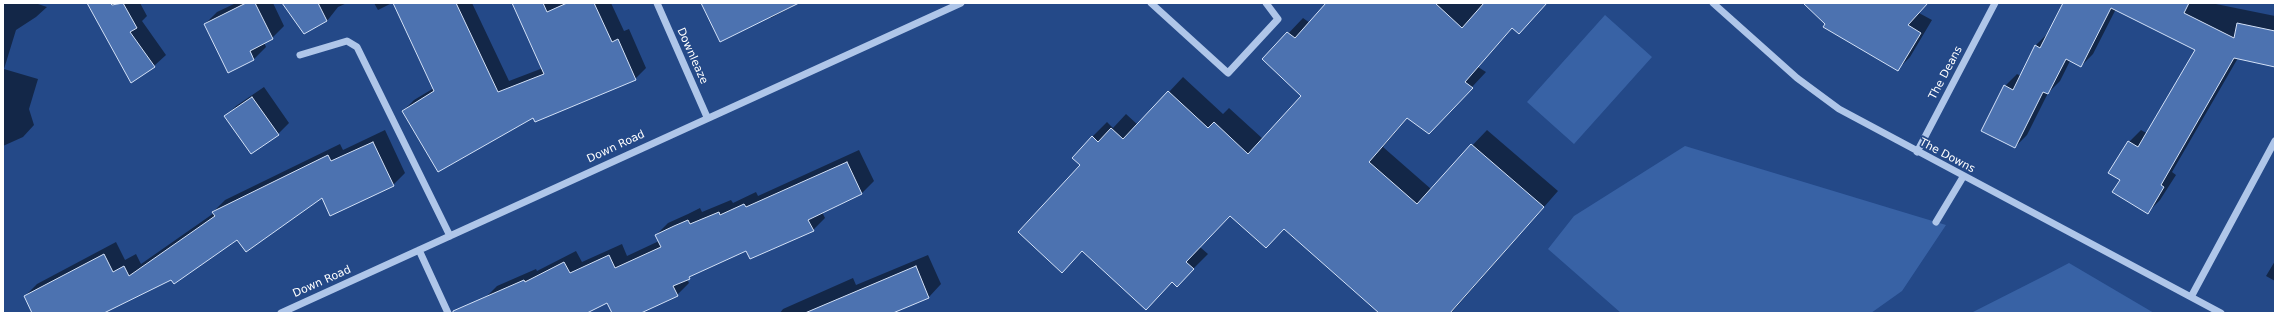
<!DOCTYPE html>
<html>
<head>
<meta charset="utf-8">
<style>
  body { margin:0 }
  #map { position:relative; width:2278px; height:316px; overflow:hidden; background:#244988; font-family:"DejaVu Sans",sans-serif }
  canvas { display:block }
  .frame { position:absolute; inset:0; border:4px solid #fff; pointer-events:none }
</style>
</head>
<body>
<div id="map">
<canvas width="2278" height="316"></canvas>
<div class="frame"></div>
</div>
<script>
const context = document.querySelector('canvas').getContext('2d');
context.lineJoin = 'round';
function fill(path, color) {
  context.fillStyle = color;
  context.fill(path, 'evenodd');
}
function shape(rows) {
  const path = new Path2D();
  for (const r of rows) {
    path.moveTo(r[0], r[1]);
    for (let i = 2; i < r.length; i += 2) path.lineTo(r[i], r[i + 1]);
  }
  return path;
}
function strokePath(path, color, width, dash) {
  context.strokeStyle = color;
  context.lineWidth = width;
  context.lineCap = dash ? 'butt' : 'round';
  context.setLineDash(dash || []);
  context.stroke(path);
}
function drawText(font, color, halo, rows, align = 'center') {
  context.font = font + ' "DejaVu Sans",sans-serif';
  context.lineWidth = 3.5;
  context.setLineDash([]);
  context.textBaseline = 'middle';
  context.strokeStyle = halo;
  context.fillStyle = color;
  for (const [text, x, y, turn = 0] of rows) {
    context.save();
    context.translate(x, y);
    context.rotate((+turn || 0) * Math.PI / 180);
    context.textAlign = isNaN(turn) ? turn : align;
    if (halo) context.strokeText(text, 0, 0);
    context.fillText(text, 0, 0);
    context.restore();
  }
}
fill(shape([
  [1605,15,1652,57,1574,144,1527,102],
  [1685,146,1916,216,1946,225,1902,291,1871,313,1621,313,1548,249,1574,216],
  [2069,263,2154,313,1971,313,2048,274]
]), '#3862a5');
fill(shape([
  [3,3,40,3,38,4,47,7,36,17,16,30,4,69,38,79,29,109,34,125,23,137,3,146],
  [88,3,140,3,147,16,142,21,166,55,154,66],
  [236,3,273,3,284,26,272,38,264,42,266,47,254,59,205,24,217,12],
  [248,46,253,56,251,56],
  [283,3,347,3,338,7,327,21,304,32],
  [374,3,392,3,378,10],
  [415,3,472,3,509,81,543,68,522,3,611,3,624,31,629,29,646,68,635,79,534,116,403,111,414,100,434,88],
  [702,3,799,3,771,18,769,16],
  [1327,3,1547,3,1519,33,1513,27,1478,67,1486,72,1443,118,1408,117,1383,147,1431,189,1487,130,1558,191,1451,313,1381,313,1284,228,1230,215,1200,247,1208,254,1177,285,1173,281,1146,309,1081,165,1092,137,1107,122,1113,128,1126,114,1138,125,1183,77,1223,114,1229,108,1263,139,1302,96,1264,59,1303,18,1310,23],
  [1805,3,1928,3,1919,13,1932,20,1910,57,1898,69,1826,24],
  [2064,3,2119,3,2093,54,2081,66,2070,61,2060,81,2048,93,2027,135,2015,147,2005,86,2017,74,2021,76,2036,45,2048,33],
  [2133,3,2211,3,2275,16,2275,65,2238,58,2172,172,2176,175,2160,200,2147,213,2121,179,2129,142,2141,130,2148,134,2197,50],
  [264,87,289,123,278,134,252,153,225,117,236,106],
  [385,130,405,173,393,185,322,196,237,239,171,279,103,313,34,313,25,296,37,284,116,242,125,260,136,254,141,264,214,213,213,212,225,200,340,144,343,150],
  [859,150,874,181,862,193,822,212,825,218,813,230,746,250,694,273,687,279,689,283,677,295,639,313,625,313,608,301,561,313,492,313,485,298,497,286,536,269,537,271,576,251,582,262,622,244,627,256,659,241,656,235,668,223,688,214,700,208,702,212,731,200,733,203,756,192,758,196],
  [928,255,941,284,929,297,890,313,780,313,783,309,853,278,856,285],
  [2275,261,2275,281,2266,276]
]), '#0007');
const building = shape([
  [87,3,110,3,112,5,123,3,137,28,130,32,155,67,131,83,87,3],
  [246,3,255,3,273,39,250,51,254,60,228,73,204,24,246,3],
  [282,3,318,3,327,21,304,34,282,3],
  [393,3,456,3,498,92,544,74,512,3,543,3,547,12,567,3,594,3,612,42,618,39,636,80,535,122,533,118,438,172,402,111,434,91,393,3],
  [701,3,799,3,720,42,701,3],
  [1326,3,1435,3,1462,28,1484,3,1547,3,1519,34,1512,28,1465,82,1473,88,1429,134,1407,118,1369,162,1417,204,1471,144,1544,207,1450,313,1379,313,1284,229,1266,248,1230,216,1186,262,1194,269,1177,287,1172,282,1146,310,1082,251,1062,273,1018,232,1080,165,1072,158,1092,136,1098,142,1111,128,1123,139,1168,91,1208,128,1214,122,1248,154,1301,96,1262,59,1287,32,1295,38,1326,3],
  [1803,3,1928,3,1908,25,1921,33,1898,71,1823,27,1825,24,1803,3],
  [2063,3,2189,3,2184,13,2234,38,2237,23,2275,31,2275,67,2234,58,2161,185,2164,187,2148,214,2112,192,2120,180,2108,173,2128,141,2138,147,2195,50,2111,8,2081,67,2066,59,2048,94,2043,92,2015,148,1981,131,2004,85,2013,90,2035,45,2040,48,2063,3],
  [252,97,279,135,251,154,224,116,252,97],
  [373,142,394,186,330,216,322,198,246,252,237,240,174,284,171,280,104,313,32,313,24,296,104,254,113,272,124,266,129,276,215,216,212,212,328,155,331,161,373,142],
  [847,162,862,194,808,220,814,231,750,259,746,251,689,277,690,279,673,286,678,296,641,313,612,313,607,303,587,313,453,313,453,311,524,280,525,282,564,262,570,273,609,255,615,268,661,247,655,235,674,226,688,220,690,224,719,212,720,215,744,204,746,207,847,162],
  [916,266,929,298,893,313,805,313,916,266]
]);
fill(building, '#4c72b0');
strokePath(building, '#d3e1f7', 1);
strokePath(shape([
  [657,3,707,117],
  [1151,3,1228,73,1278,19,1266,3],
  [1713,3,1797,78,1839,109,2221,313],
  [300,55,347,41,357,47,450,236],
  [1917,152,1995,3],
  [1936,222,1963,177],
  [419,250,448,313],
  [2191,297,2275,141],
  [281,313,961,3]
]), '#afc6e9', 7);
drawText('11px', '#fff', '#244988', [
  ["Downleaze",692,56,66],
  ["The Deans",1946,73,-62],
  ["Down Road",616,147,-25],
  ["The Downs",1947,156,28],
  ["Down Road",322,282,-24]
]);
</script>
</body>
</html>
